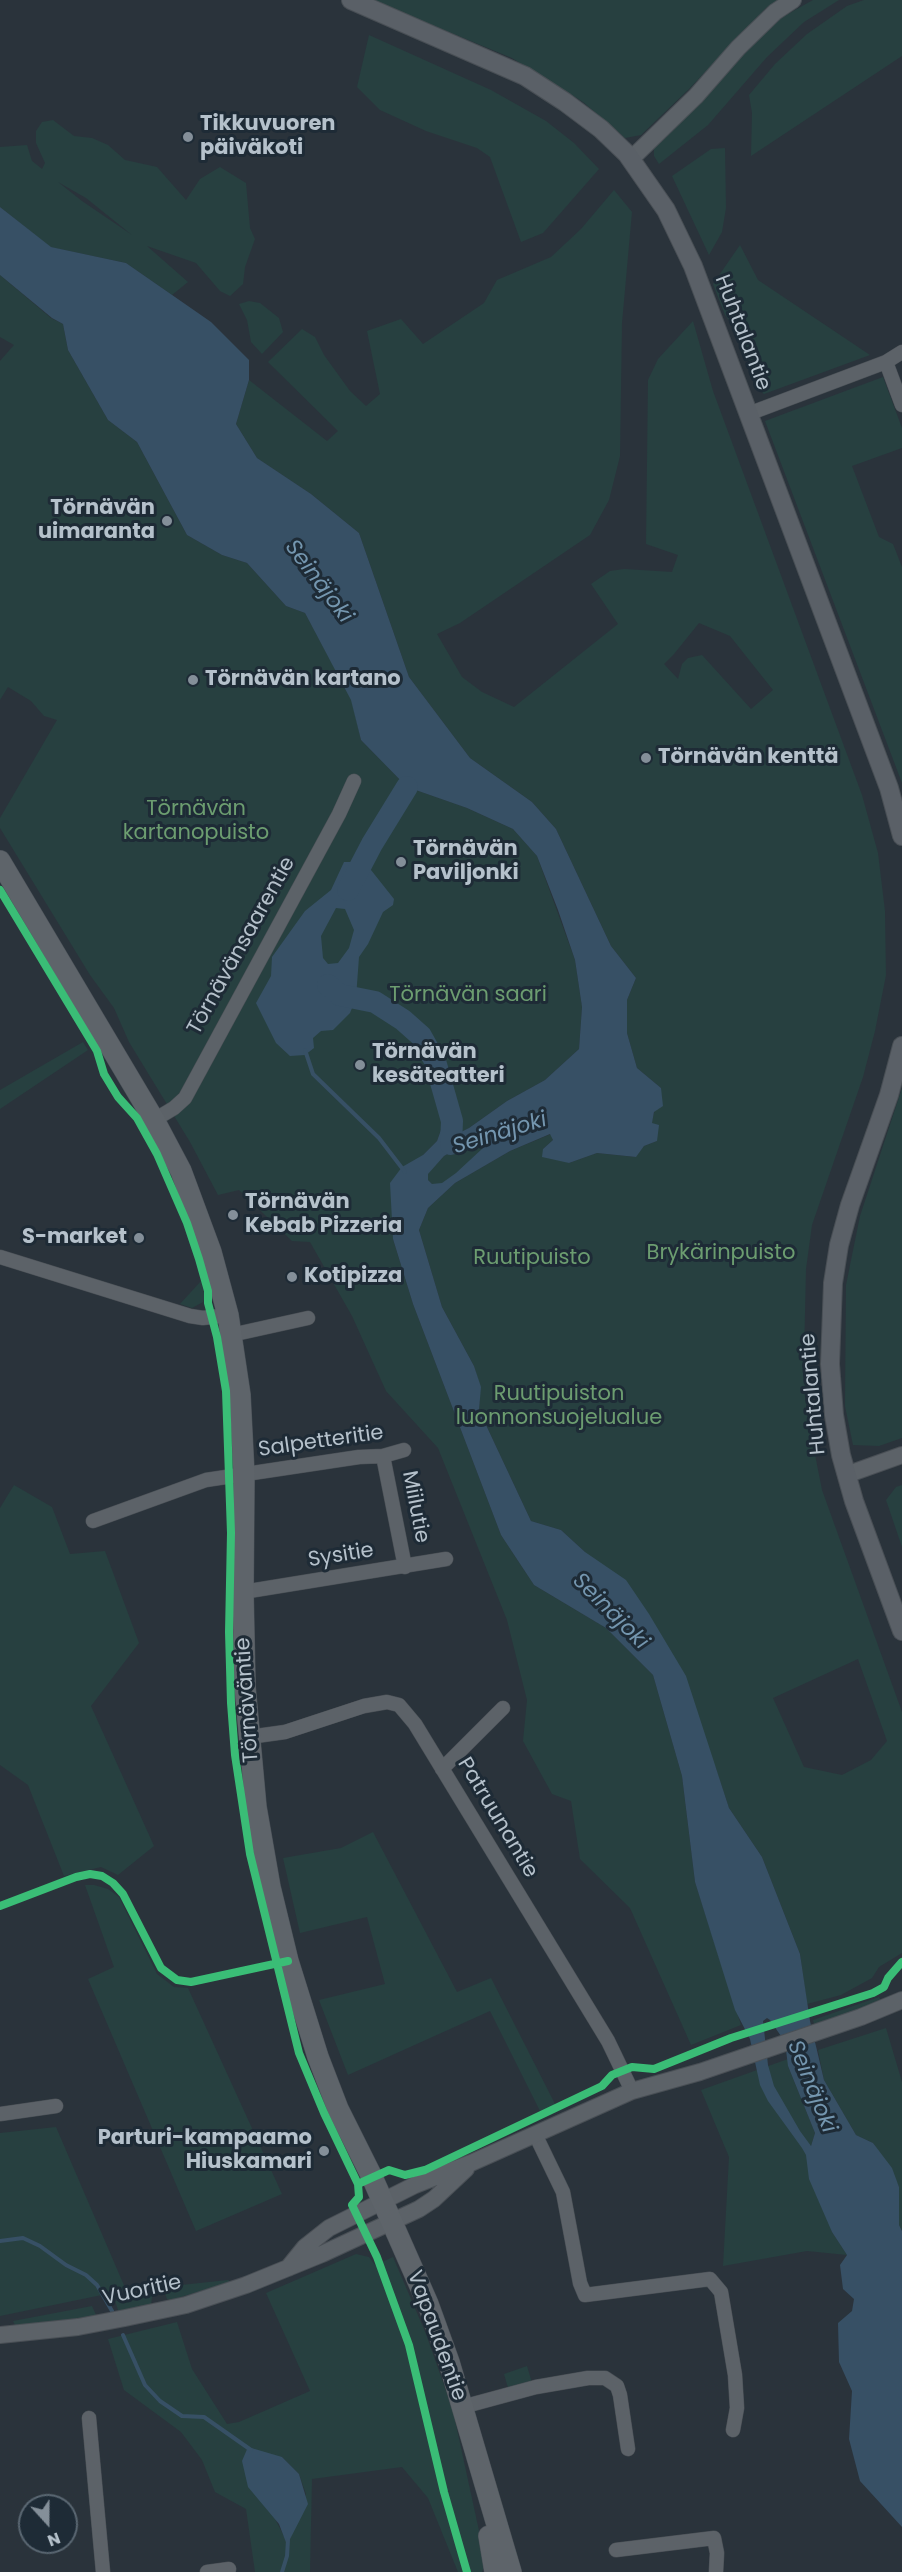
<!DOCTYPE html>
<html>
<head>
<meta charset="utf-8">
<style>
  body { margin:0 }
  #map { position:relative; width:902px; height:2572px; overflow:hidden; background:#2a333b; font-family:Poppins,sans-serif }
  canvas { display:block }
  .north { position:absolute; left:18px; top:2494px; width:60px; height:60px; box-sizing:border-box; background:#1e2b36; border:2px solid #5a6772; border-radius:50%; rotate:159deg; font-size:16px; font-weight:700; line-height:24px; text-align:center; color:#b5c1cb }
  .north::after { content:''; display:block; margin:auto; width:21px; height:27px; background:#848f99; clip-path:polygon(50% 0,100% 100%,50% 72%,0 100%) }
</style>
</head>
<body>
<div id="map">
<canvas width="902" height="2572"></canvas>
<div class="north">N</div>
</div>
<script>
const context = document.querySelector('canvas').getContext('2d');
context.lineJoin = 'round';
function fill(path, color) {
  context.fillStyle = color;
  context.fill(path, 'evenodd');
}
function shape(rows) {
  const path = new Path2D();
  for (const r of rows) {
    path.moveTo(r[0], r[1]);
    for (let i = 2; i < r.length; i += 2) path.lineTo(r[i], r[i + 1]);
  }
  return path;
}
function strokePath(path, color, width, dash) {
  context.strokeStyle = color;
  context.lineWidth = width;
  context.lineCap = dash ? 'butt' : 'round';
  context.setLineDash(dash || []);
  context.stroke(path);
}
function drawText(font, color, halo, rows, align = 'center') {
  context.font = font + ' Poppins,sans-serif';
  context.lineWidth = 6;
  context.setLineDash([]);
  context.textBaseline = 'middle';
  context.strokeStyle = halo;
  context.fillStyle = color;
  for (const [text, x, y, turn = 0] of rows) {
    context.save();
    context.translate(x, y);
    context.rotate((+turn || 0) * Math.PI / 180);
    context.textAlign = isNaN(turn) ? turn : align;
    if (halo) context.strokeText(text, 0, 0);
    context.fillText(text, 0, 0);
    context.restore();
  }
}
fill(shape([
  [371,0,779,0,766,8,689,89,641,135,625,138,583,102,512,58],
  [813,0,839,0,804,22,767,57,708,125,659,164,654,156,654,146,699,102,758,38,779,19],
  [864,0,902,0,902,56,751,156,752,113,749,95,775,64,807,34,847,6],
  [369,35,491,90,546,121,574,143,599,169,543,233,521,242,490,157,477,148,426,131,380,110,357,87],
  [53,120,74,136,92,138,108,145,125,160,157,167,186,200,200,179,220,167,246,183,250,228,255,239,245,267,243,284,230,296,220,291,196,263,147,246,188,282,172,295,126,263,50,247,0,207,0,147,27,145,32,161,42,169,45,163,36,143,36,131,42,122],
  [58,182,86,198,132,235,82,201],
  [725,148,726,208,722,232,709,255,672,176,711,149],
  [614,190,632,212,622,323,620,456,609,500,590,535,460,623,437,634,462,677,482,692,514,707,618,624,591,584,610,571,624,569,672,572,678,555,646,544,648,380,658,359,693,321,713,391,862,795,878,853,885,911,886,975,875,1031,863,1077,812,1225,806,1269,804,1356,810,1429,822,1490,902,1712,902,1953,879,1967,872,1978,841,1995,807,2004,800,1954,762,1857,729,1808,716,1769,585,1552,561,1530,531,1521,479,1410,480,1387,474,1366,442,1307,419,1230,428,1208,455,1183,510,1151,551,1134,553,1140,543,1149,569,1163,597,1153,635,1157,644,1146,657,1141,651,1124,661,1088,637,1068,627,1033,627,1000,636,978,611,946,556,829,532,802,470,758,409,677,359,533,311,494,257,458,236,424,249,380,327,441,338,431,268,362,302,329,315,337,324,355,350,391,366,406,380,394,367,331,401,319,423,344,484,303,497,280,551,257,581,229],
  [699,623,730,636,773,690,751,709,702,655,688,658,682,664,678,679,664,664,674,654],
  [858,1659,887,1741,871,1760,842,1775,804,1767,773,1698],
  [740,245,758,280,870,355,764,394,755,386,747,353,739,334,725,315,713,284],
  [0,275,51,318,63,324,68,350,108,420,137,442,187,535,222,555,247,563,286,606,305,613,352,700,361,740,407,787,467,808,513,829,537,856,575,960,582,1007,579,1049,545,1080,507,1101,469,1128,461,1132,442,1127,437,1141,423,1155,393,1239,413,1304,501,1535,534,1585,606,1628,653,1675,682,1776,695,1882,741,2025,691,2045,630,1908,580,1859,571,1801,552,1794,523,1741,527,1700,507,1620,438,1448,386,1391,352,1316,310,1242,292,1241,239,1190,218,1195,190,1142,129,1042,114,1008,90,975,0,828,0,818,57,720,44,716,31,701,8,687,0,700,0,361,14,345,0,337],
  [249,301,260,303,279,318,283,332,262,354,251,342,247,320,239,304],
  [883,377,902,428,902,448,852,466,879,537,893,544,902,567,902,783,765,421],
  [83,1042,88,1050,0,1109,0,1090],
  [902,1088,902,1438,879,1446,853,1445,845,1406,846,1285,860,1216],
  [474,1143,483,1143,483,1148,469,1164,442,1184,432,1184,428,1180,427,1174,444,1156,460,1147],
  [201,1281,205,1297,203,1302,192,1308,180,1304],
  [14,1485,52,1507,70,1554,105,1551,139,1643,91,1706,154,1846,118,1875,101,1867,64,1876,28,1785,0,1765,0,1508],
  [902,1485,902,1547,886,1500,896,1487],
  [373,1832,457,1992,491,1978,556,2106,541,2113,490,2011,348,2075,319,2000,385,1984,367,1917,300,1933,283,1858,341,1848],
  [85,1885,94,1885,108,1889,119,1897,157,1974,174,1987,188,1988,282,2194,196,2231,88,1979,114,1967],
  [879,1997,882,2002,814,2024,813,2020],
  [886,2028,902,2082,902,2231,899,2225,899,2187,873,2143,856,2135,824,2080,818,2050],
  [788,2059,788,2066,815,2133,811,2146,832,2232,847,2255,807,2251,723,2266,729,2157,701,2090],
  [56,2127,126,2290,0,2316,0,2133],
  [356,2254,369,2257,375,2265,393,2257,426,2334,453,2411,486,2563,482,2572,458,2572,428,2498,402,2467,312,2479,310,2572,255,2572,246,2509,215,2492,202,2460,181,2432,124,2390,108,2339,177,2322,192,2369,227,2424,239,2422,310,2391,266,2293],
  [282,2457,299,2474,306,2494,288,2544,273,2515],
  [228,2280,231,2282,171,2300,167,2299,164,2291,181,2285],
  [147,2293,150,2293,152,2297,151,2305,119,2313,115,2301],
  [92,2306,97,2317,55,2323,15,2325,13,2321],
  [527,2366,532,2383,509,2391,504,2374]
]), '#274040');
fill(shape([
  [0,207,51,247,126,263,211,322,249,360,249,380,236,424,257,458,311,494,359,533,409,677,470,758,532,802,556,829,611,946,636,978,627,1000,627,1033,637,1068,661,1088,663,1106,654,1112,652,1123,659,1125,657,1141,644,1146,636,1157,597,1153,569,1163,542,1157,543,1149,553,1140,550,1134,510,1151,455,1183,428,1208,419,1230,442,1307,474,1366,481,1387,479,1410,531,1521,561,1530,585,1552,626,1580,649,1614,686,1676,729,1808,762,1857,800,1954,810,2021,824,2080,856,2135,873,2143,892,2168,899,2187,899,2225,902,2231,902,2527,860,2481,849,2439,852,2391,839,2362,838,2323,852,2311,854,2299,843,2289,840,2265,847,2255,832,2232,809,2179,806,2155,802,2148,768,2101,760,2085,750,2039,735,2010,695,1882,682,1776,653,1675,606,1628,534,1585,501,1535,413,1304,393,1239,390,1183,402,1167,423,1155,437,1141,442,1127,452,1125,461,1132,469,1128,507,1101,545,1080,579,1049,582,1007,575,960,558,910,537,856,513,829,467,808,407,787,361,740,351,700,305,613,286,606,247,563,222,555,187,535,137,442,108,420,68,350,63,324,52,318,0,275],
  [478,1142,483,1143,483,1148,456,1173,442,1183,432,1184,428,1180,428,1174,444,1156,460,1147],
  [767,2018,770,2020,785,2042,788,2066,815,2133,811,2146,800,2131,774,2086,768,2065,763,2021],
  [344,862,362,862,371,870,394,899,393,905,383,912,368,944,359,957,356,998,350,1013,333,1030,321,1031,313,1038,314,1048,305,1055,290,1056,276,1043,256,1003,271,976,272,957,305,911,331,890],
  [336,908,345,909,354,930,349,948,338,963,328,964,323,958,321,936],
  [248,2447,282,2457,299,2474,308,2504,287,2545,279,2524,248,2487,242,2461]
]), '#375065');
strokePath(shape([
  [305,1050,313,1074,379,1138,405,1172],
  [0,2241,23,2238,40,2246,66,2265,86,2275,97,2285,112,2311],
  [123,2335,145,2385,160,2401,182,2416,204,2417,251,2450],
  [282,2572,287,2556,288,2540]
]), '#375065', 4);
strokePath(shape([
  [348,890,372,844,407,787],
  [328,985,340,995,375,1002,403,1020,421,1036,435,1061,452,1121,451,1144]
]), '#375065', 22);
const minor = shape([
  [886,362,902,405],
  [748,414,886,362,902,352],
  [154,1120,174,1108,185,1098,339,814,354,781],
  [0,1257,190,1316,203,1318,228,1315],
  [231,1335,308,1318],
  [383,1456,405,1567],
  [93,1521,206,1480,359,1457,383,1456,404,1450],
  [243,1592,446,1559],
  [249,1737,285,1732,364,1706,387,1702,399,1705,415,1724,608,2041,632,2091],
  [442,1769,503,1708],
  [0,2114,56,2106],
  [535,2134,563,2192,580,2283,585,2295,710,2279,721,2292,735,2375,737,2408,733,2430],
  [462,2407,536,2387,588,2378,605,2378,617,2386,620,2395,628,2449],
  [89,2418,103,2572],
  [616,2550,714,2538,717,2553,716,2572],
  [207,2572,229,2569]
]);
const tertiary = shape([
  [631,159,696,96,738,48,775,12,793,0],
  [846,1475,902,1455],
  [288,2268,305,2247,329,2228,415,2185,471,2163,632,2091,700,2072,861,2017,902,2000],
  [0,2335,78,2327,125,2318,186,2305,246,2285,322,2254,419,2209,434,2199,466,2169]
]);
const secondary = shape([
  [351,0,525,76,565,102,601,129,627,154,666,210,693,266,889,788,902,836],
  [902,1046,889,1095,850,1205,839,1245,833,1283,830,1364,834,1415,841,1455,854,1501,902,1631]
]);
const primary = shape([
  [0,861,154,1120,181,1171,211,1252,228,1315,240,1395,244,1474,243,1592,245,1687,256,1807,270,1887,288,1961,318,2057,338,2109,372,2177,428,2304,449,2362,511,2572],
  [489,2536,495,2572]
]);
strokePath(minor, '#494f55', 15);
strokePath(tertiary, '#494f55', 18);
strokePath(secondary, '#494f55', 20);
strokePath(primary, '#495057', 22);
strokePath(minor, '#5c6268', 14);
strokePath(tertiary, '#5c6268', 16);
strokePath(secondary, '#5a6067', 18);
strokePath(primary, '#5e646a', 21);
strokePath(shape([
  [0,890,97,1051,104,1074,118,1097,137,1118,157,1154,187,1223,199,1259,208,1291,208,1303,217,1337,226,1391,231,1533,229,1632,231,1703,235,1755,250,1854,299,2053,324,2113,358,2184,359,2197,352,2205,377,2257,409,2345,444,2492,467,2572],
  [0,1906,76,1877,90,1874,102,1876,113,1883,123,1894,161,1968,177,1980,191,1982,288,1961],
  [358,2184,389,2170,405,2175,425,2170,602,2086,612,2075,632,2067,654,2069,731,2038,873,1993,884,1987,888,1978,902,1962]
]), '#3abd76', 8);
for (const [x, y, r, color] of [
  [188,137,6,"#848f99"],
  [167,521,6,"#848f99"],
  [193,680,6,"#848f99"],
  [646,758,6,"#848f99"],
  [401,862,6,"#848f99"],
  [360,1065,6,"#848f99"],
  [233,1215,6,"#848f99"],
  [139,1238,6,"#848f99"],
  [292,1277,6,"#848f99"],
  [324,2151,6,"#848f99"]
]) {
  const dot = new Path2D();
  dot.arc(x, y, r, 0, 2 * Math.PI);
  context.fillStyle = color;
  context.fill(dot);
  strokePath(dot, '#1e2b36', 2);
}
drawText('bold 21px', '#b5c1cb', '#1e2b36', [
  ["Tikkuvuoren",200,125],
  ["päiväkoti",200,149],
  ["Törnävän",155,509,"right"],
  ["uimaranta",155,533,"right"],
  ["Törnävän kartano",205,680],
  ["Törnävän kenttä",658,758],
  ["Törnävän",413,850],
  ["Paviljonki",413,874],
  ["Törnävän",372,1053],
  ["kesäteatteri",372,1077],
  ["Törnävän",245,1203],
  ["Kebab Pizzeria",245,1227],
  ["S-market",127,1238,"right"],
  ["Kotipizza",304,1277],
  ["Parturi-kampaamo",312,2139,"right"],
  ["Hiuskamari",312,2163,"right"]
], 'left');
drawText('21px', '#b5c1cb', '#1e2b36', [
  ["Huhtalantie",742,333,69],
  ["Törnävänsaarentie",242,946,-61],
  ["Huhtalantie",814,1394,-95],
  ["Salpetteritie",321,1442,-8],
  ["Miilutie",415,1507,79],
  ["Sysitie",341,1556,-9],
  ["Törnäväntie",248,1700,-94],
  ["Patruunantie",497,1818,59],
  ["Vuoritie",142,2291,-12],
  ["Vapaudentie",436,2336,70]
]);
drawText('21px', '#6c9d70', '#1e2b36', [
  ["Törnävän",196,810],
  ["kartanopuisto",196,834],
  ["Törnävän saari",468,996],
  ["Brykärinpuisto",721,1254],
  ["Ruutipuisto",532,1259],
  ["Ruutipuiston",559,1395],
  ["luonnonsuojelualue",559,1419]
]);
drawText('italic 22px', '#7496af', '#1e2b36', [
  ["Seinäjoki",318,582,53],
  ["Seinäjoki",500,1134,-17],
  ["Seinäjoki",610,1612,45],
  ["Seinäjoki",811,2087,68]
]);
</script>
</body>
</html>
